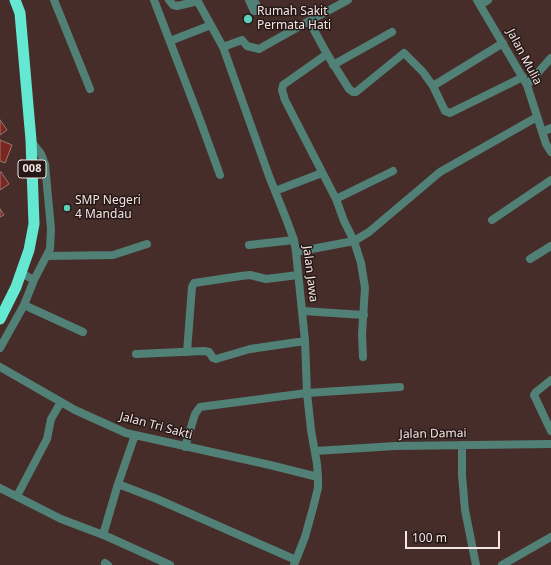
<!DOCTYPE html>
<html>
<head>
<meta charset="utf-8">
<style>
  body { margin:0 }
  #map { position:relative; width:551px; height:565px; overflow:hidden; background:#472d29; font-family:"Noto Sans",sans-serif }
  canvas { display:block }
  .scale { position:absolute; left:405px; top:531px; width:95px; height:18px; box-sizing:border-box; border:2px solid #f6e4e2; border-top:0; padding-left:5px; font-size:12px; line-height:14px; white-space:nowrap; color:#f6e4e2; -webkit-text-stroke:3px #251917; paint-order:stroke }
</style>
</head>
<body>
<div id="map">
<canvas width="551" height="565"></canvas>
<div class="scale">100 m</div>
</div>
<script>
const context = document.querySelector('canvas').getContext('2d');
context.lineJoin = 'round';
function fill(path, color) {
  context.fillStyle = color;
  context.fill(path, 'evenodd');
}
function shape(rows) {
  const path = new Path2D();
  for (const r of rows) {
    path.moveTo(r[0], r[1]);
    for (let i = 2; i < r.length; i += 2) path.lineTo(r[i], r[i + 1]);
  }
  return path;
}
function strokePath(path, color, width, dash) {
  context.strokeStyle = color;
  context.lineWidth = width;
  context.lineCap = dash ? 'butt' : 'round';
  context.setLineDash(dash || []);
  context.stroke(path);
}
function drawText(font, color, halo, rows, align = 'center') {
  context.font = font + ' "Noto Sans",sans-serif';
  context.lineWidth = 3;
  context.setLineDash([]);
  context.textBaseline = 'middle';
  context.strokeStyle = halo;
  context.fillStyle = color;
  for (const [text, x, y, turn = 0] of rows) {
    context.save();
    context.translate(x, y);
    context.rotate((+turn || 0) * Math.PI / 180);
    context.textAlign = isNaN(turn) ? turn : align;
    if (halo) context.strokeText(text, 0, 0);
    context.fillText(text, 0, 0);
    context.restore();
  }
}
const building = shape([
  [0,120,7,130,0,135,0,120],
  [0,140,12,145,5,163,0,161,0,140],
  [1,172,9,184,0,190,0,173,1,172],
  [0,209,4,215,0,217,0,209]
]);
fill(building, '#7c2620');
strokePath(building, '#977974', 1);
strokePath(shape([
  [54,0,90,89],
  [154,0,200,120,220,175],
  [169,0,173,5,177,6,198,1],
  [197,0,223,47,269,176,287,221,294,240,296,252,305,341,307,393,311,430,317,464,318,477,318,488,313,508,305,537,294,565],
  [249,0,254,11,257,11,258,8,254,0],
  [477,0,527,85,546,144,551,152],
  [480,5,488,0],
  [170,41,211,25],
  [223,47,242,40,247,46,259,49,309,21],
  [327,54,309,21,348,0],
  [333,65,392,32],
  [527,85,551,58],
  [433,86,503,43],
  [542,132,551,128],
  [275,191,322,173],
  [336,199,393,171],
  [492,220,551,180],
  [249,245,294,240],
  [296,252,354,241,369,232,440,172,537,117],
  [47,256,113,255,147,244],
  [530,259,551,246],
  [21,273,34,280,50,249,51,229,45,164,41,154,31,141],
  [24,305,83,332],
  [303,311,364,315],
  [0,348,24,305,34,280],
  [187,352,192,287,194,283,241,276,250,275,266,279,298,275],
  [136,354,204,351,209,352,213,358,216,359,250,349,305,341],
  [363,357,362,334,365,288,361,263,354,241,344,221,336,199,285,100,282,90,283,85,327,54,349,89,353,92,356,92,404,53,423,72,433,86,445,111,450,113,523,77],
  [0,367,75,410,126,433,270,465,318,477],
  [551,380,536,392,534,395,551,431],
  [462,445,462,475,465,510,476,565],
  [185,447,195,414,200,407,307,393,400,387],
  [315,451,395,446,551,444],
  [118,484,157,499,296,560],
  [0,488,61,519,106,536,170,565],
  [17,496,47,439,51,419,61,402],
  [103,535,118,484,135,435],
  [105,563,108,565],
  [502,565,551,537]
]), '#508076', 8);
strokePath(shape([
  [0,319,16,287,29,250,34,224,31,140,20,13,15,0]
]), '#65e8d2', 11);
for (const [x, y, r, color] of [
  [248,19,5,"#5cceba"],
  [67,208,4,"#5cceba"]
]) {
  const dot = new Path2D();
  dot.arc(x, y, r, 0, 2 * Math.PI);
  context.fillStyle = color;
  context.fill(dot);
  strokePath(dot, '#251917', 1.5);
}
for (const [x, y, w] of [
  [32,169,28]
]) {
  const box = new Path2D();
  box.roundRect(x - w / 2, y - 9, w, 18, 3);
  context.fillStyle = '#251917';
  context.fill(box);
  strokePath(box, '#f6e4e2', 1);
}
drawText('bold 11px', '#f6e4e2', null, [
  ["008",32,169]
]);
drawText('12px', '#f6e4e2', '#251917', [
  ["Rumah Sakit",257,12],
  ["Permata Hati",257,26],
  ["SMP Negeri",75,201],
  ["4 Mandau",75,215]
], 'left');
drawText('12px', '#f6e4e2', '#251917', [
  ["Jalan Mulia",524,57,62],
  ["Jalan Jawa",310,274,83],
  ["Jalan Tri Sakti",156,426,15],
  ["Jalan Damai",433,434,-1]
]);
</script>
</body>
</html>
